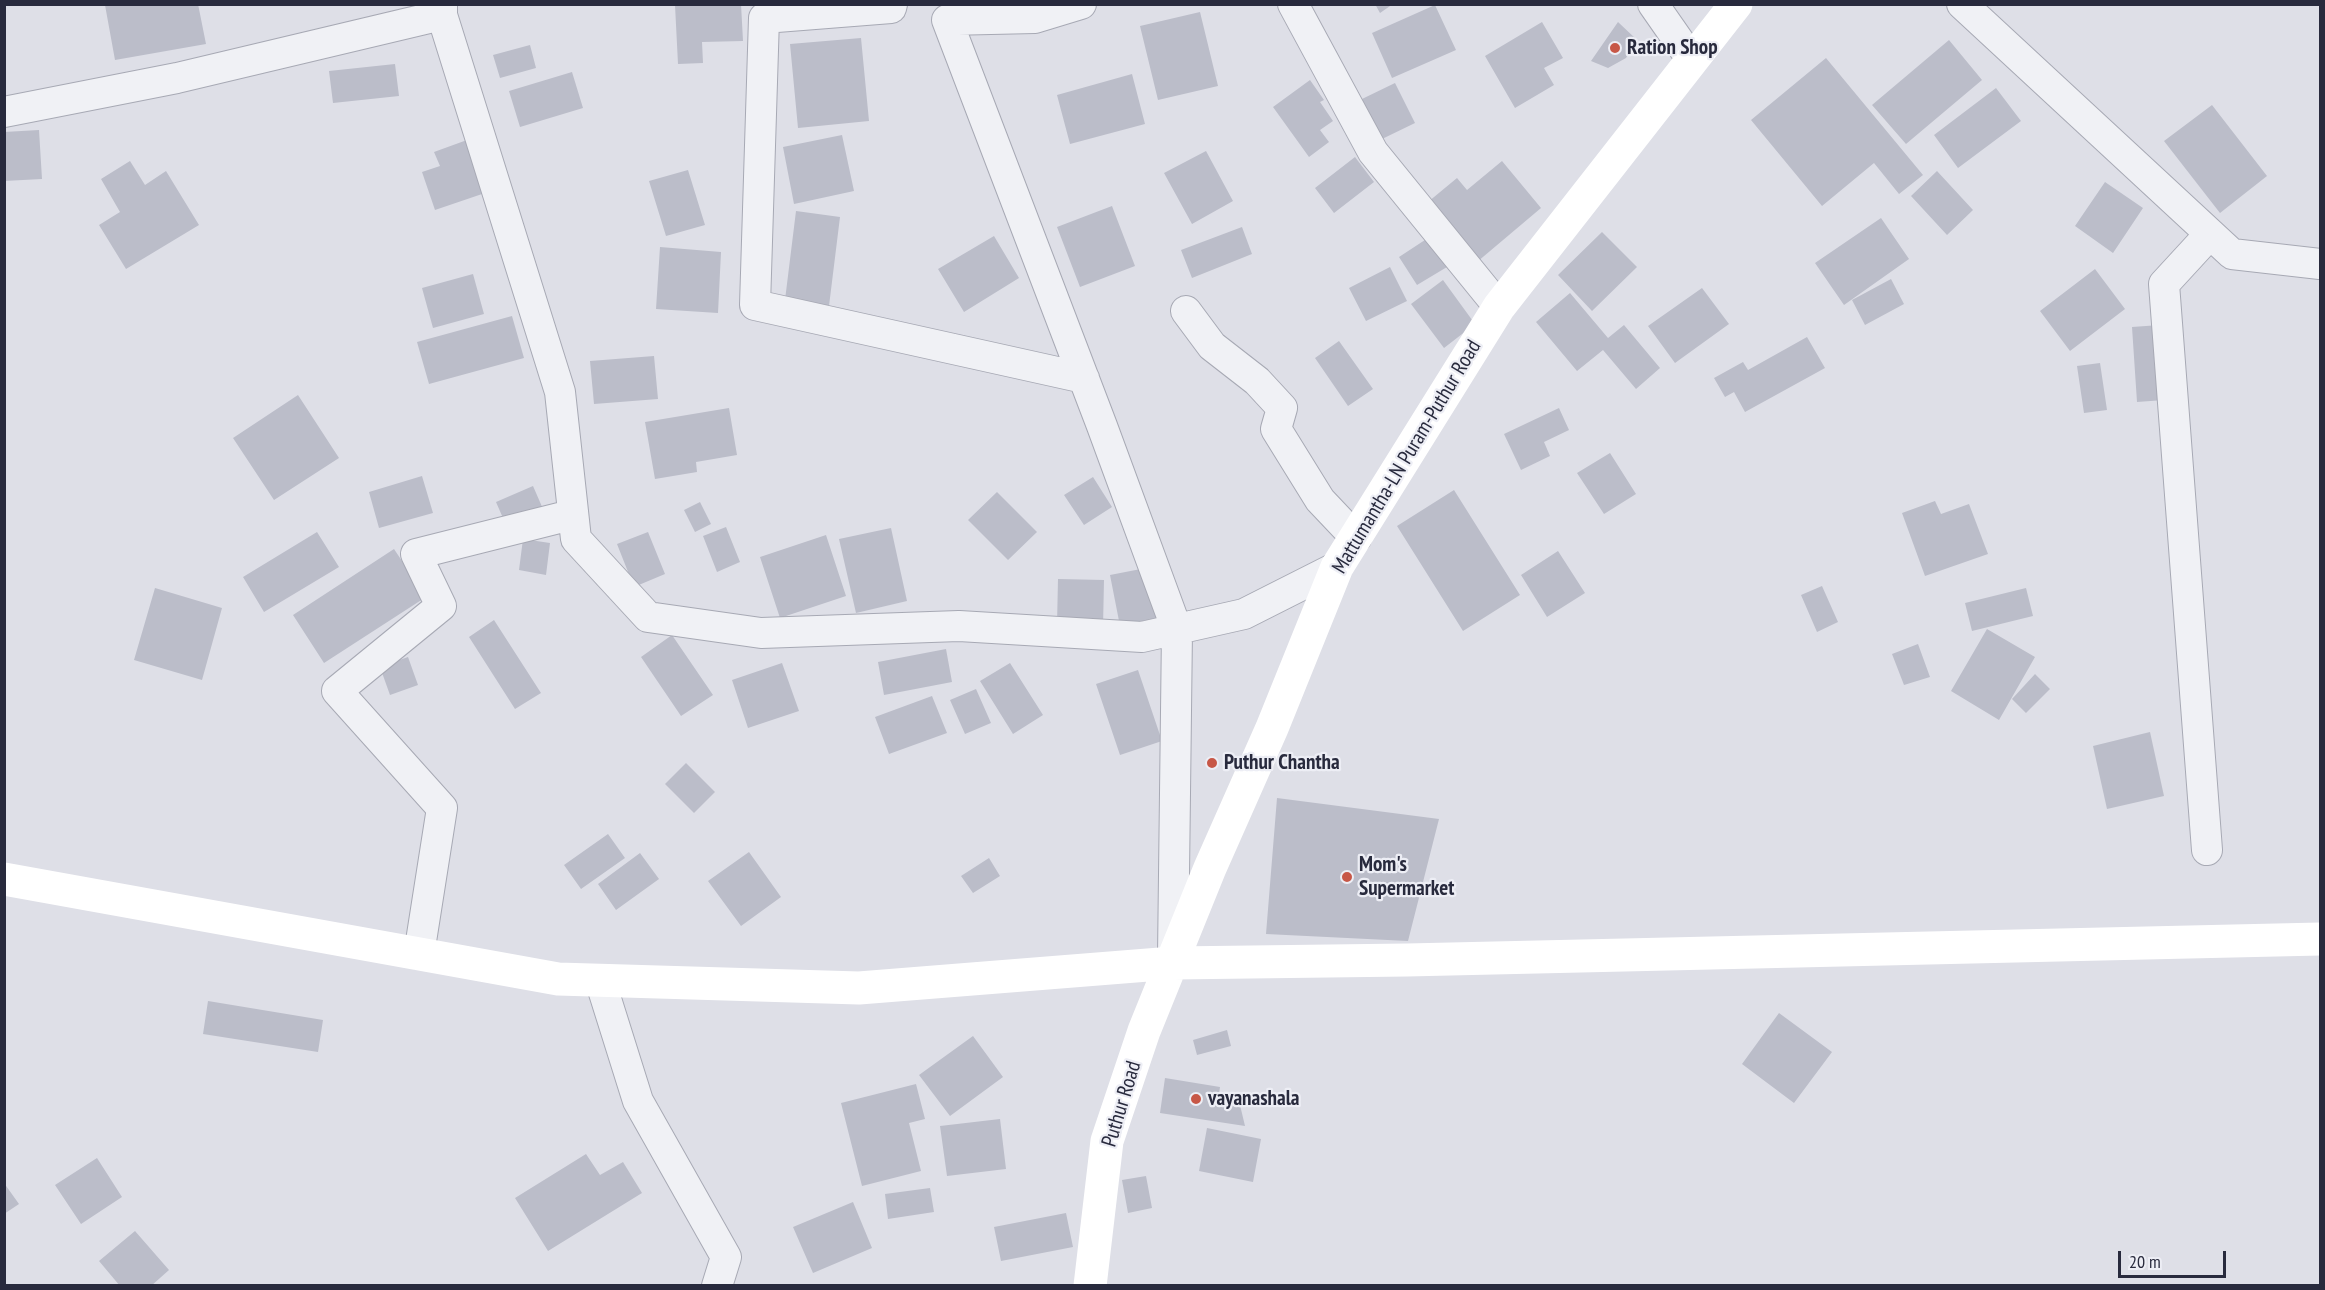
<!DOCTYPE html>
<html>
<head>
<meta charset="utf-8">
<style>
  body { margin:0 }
  #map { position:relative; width:2325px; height:1290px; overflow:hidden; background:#dedfe7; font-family:"PT Sans Narrow",sans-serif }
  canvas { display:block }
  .frame { position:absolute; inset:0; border:6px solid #282a3d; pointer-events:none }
  .scale { position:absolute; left:2118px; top:1251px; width:108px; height:27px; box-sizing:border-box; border:3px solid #282a3d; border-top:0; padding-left:8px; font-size:18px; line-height:21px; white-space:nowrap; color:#282a3d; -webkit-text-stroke:4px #edeef5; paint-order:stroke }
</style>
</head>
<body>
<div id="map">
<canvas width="2325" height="1290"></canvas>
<div class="frame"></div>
<div class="scale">20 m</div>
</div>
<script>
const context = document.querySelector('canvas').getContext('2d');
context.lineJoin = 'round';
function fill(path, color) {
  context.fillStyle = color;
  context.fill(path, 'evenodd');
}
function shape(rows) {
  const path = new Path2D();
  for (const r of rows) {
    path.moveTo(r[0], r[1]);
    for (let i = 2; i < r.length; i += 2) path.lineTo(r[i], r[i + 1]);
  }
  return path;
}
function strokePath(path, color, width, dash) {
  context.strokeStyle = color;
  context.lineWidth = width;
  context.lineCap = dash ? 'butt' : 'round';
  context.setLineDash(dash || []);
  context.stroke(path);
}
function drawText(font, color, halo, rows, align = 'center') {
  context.font = font + ' "PT Sans Narrow",sans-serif';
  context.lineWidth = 4.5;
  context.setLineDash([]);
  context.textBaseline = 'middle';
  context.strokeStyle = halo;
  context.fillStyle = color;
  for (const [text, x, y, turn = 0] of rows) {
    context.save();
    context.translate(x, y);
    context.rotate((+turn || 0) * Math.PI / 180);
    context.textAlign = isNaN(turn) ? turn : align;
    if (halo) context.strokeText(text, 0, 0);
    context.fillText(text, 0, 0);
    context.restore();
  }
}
fill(shape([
  [112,4,198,4,206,44,115,60,105,5],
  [679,4,741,4,743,41,702,42,703,63,678,64,675,5],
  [1375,4,1393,4,1380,13],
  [1435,5,1456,50,1392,78,1372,33],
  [1200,12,1218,86,1158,100,1140,26],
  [1542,22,1563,58,1544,68,1554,85,1515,108,1485,56],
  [1618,22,1636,39,1626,58,1608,68,1591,61],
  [861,38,869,121,798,128,790,44],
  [1949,40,1982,80,1906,144,1872,105],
  [530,45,536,68,500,78,493,55],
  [1826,58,1923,175,1899,194,1874,163,1822,206,1751,120],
  [395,64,399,96,333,103,329,71],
  [572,72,583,108,520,127,509,91],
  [1132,74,1145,124,1070,144,1057,95],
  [1310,80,1324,100,1320,102,1333,121,1320,130,1329,142,1309,157,1273,107],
  [1395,83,1415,123,1382,139,1362,99],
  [1996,88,2021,121,1958,168,1934,135],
  [2212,105,2267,176,2220,213,2164,141],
  [39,130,42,179,4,181,4,132],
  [842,135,854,191,794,204,783,147],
  [467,140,485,193,435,210,422,172,440,166,434,152],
  [1206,151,1233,201,1192,224,1164,173],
  [1355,157,1374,182,1334,213,1315,188],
  [130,161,145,185,166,171,199,225,126,269,99,225,120,212,101,179],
  [1502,161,1541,208,1477,262,1428,202,1457,178,1467,190],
  [688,170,705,225,666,236,649,181],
  [1937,171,1973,210,1947,235,1911,196],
  [2105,182,2143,208,2113,253,2075,226],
  [1112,206,1135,266,1080,287,1057,227],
  [796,211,840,217,829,306,785,300],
  [1881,218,1909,259,1844,305,1815,263],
  [1242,227,1252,254,1192,278,1181,250],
  [1602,232,1637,267,1592,311,1558,275],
  [994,236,1019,278,964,312,938,269],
  [1428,238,1447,267,1417,285,1399,257],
  [660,247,721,252,718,313,656,309],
  [1390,267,1407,301,1366,321,1349,288],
  [2095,269,2125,309,2070,351,2040,311],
  [473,274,484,314,433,328,422,288],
  [1891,279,1904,304,1865,325,1852,300],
  [1443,280,1475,324,1444,348,1411,304],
  [1702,288,1729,324,1675,363,1648,326],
  [1570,293,1608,338,1624,325,1660,368,1636,389,1603,350,1577,371,1536,322],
  [512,316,524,358,429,384,417,342],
  [2160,325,2164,400,2137,402,2132,327],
  [1807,337,1825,368,1745,412,1734,392,1725,397,1714,378,1743,362,1748,370],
  [1339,341,1373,389,1348,406,1315,358],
  [654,356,658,399,594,404,590,361],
  [2100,363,2107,410,2084,413,2077,366],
  [298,395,339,458,274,500,233,438],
  [729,408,737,455,696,462,697,472,655,479,645,422],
  [1559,408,1569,430,1544,442,1550,456,1521,470,1504,434],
  [1610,453,1636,494,1604,514,1577,473],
  [422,476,433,513,379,528,369,492],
  [1093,477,1112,507,1084,525,1064,495],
  [533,486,543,509,506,525,496,502],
  [1454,490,1520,595,1463,631,1397,526],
  [997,492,1037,532,1008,560,968,520],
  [1935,501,1941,514,1969,504,1988,554,1925,576,1902,513],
  [700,502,711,524,695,532,684,510],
  [726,527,740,562,717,572,703,536],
  [891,528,907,601,856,613,839,539],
  [317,532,339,567,264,612,243,577],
  [648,532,665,574,634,587,617,544],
  [826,535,846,596,780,618,760,557],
  [523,539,550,543,546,575,519,570],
  [394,549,426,597,324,663,293,615],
  [1558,551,1585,593,1547,617,1521,575],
  [1146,568,1156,618,1120,626,1110,575],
  [1058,579,1104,580,1103,627,1057,625],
  [1822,586,1838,622,1817,632,1801,595],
  [155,588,222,608,202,680,134,660],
  [2026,588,2033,616,1972,631,1965,603],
  [494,620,541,693,515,709,469,637],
  [1987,629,2035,657,1999,720,1951,691],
  [672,635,713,695,681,716,641,657],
  [1918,644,1930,677,1904,685,1892,654],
  [946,649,952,682,884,695,878,662],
  [408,657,418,685,390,695,380,667],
  [782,663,799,711,748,728,732,680],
  [1010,663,1043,715,1013,734,980,681],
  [1138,670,1162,741,1120,755,1096,684],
  [2035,674,2050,689,2026,713,2012,699],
  [976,689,991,723,965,734,950,700],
  [932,696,947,733,889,754,875,717],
  [2150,732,2164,796,2107,809,2093,746],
  [686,763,715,792,694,813,665,784],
  [1277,798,1439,819,1408,941,1266,934],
  [608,834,625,858,581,889,564,865],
  [749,852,781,897,741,926,708,881],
  [640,853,659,879,616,910,598,884],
  [989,858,1000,876,973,893,961,876],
  [208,1001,323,1020,318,1052,203,1034],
  [1779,1013,1832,1052,1794,1103,1742,1064],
  [1227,1030,1231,1046,1197,1055,1193,1040],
  [973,1036,1003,1077,950,1116,919,1075],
  [1165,1078,1220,1087,1219,1094,1228,1096,1232,1103,1240,1105,1245,1126,1160,1113],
  [916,1084,925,1119,909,1123,921,1171,862,1186,841,1103],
  [1000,1119,1006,1169,947,1176,940,1126],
  [1207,1128,1261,1139,1253,1182,1199,1171],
  [586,1154,600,1175,623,1162,642,1193,548,1251,515,1198],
  [97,1158,122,1197,81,1224,55,1185],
  [1146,1176,1152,1208,1128,1213,1122,1180],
  [4,1183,19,1204,4,1214],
  [930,1188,934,1212,888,1219,885,1194],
  [853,1202,872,1248,813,1273,793,1227],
  [1066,1213,1073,1247,1001,1261,994,1227],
  [135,1231,169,1270,151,1286,120,1286,99,1261]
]), '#bbbdc9');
const street = shape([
  [442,4,442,15,560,392,576,539,648,617,761,633,959,626,1142,637,1244,614,1337,567],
  [892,4,891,8,764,18,755,305,1084,378],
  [1081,4,1035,18,947,20,1102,426,1177,630,1173,956],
  [1293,4,1373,152,1499,307],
  [1653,4,1692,60],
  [1962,4,2232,254,2320,264],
  [4,112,177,78,442,15],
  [1186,311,1212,346,1257,381,1282,408,1276,429,1320,500,1356,538],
  [2207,850,2164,284,2210,234],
  [419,954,442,808,337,691,441,606,416,554,571,515],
  [600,980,638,1101,726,1257,717,1286]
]);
strokePath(street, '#a7a9b4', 32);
strokePath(street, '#f0f1f5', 30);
strokePath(shape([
  [4,879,558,979,859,988,1173,963,1407,960,2320,939],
  [1090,1286,1107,1141,1144,1031,1210,868,1272,728,1337,567,1499,307,1736,4]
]), '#fff', 33);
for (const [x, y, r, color] of [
  [1615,48,6,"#c75747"],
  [1212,763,6,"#c75747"],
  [1347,877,6,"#c75747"],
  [1196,1099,6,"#c75747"]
]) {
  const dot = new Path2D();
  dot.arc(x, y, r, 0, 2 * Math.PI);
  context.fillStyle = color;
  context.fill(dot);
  strokePath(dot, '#edeef5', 2);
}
drawText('bold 21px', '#282a3d', '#edeef5', [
  ["Ration Shop",1627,48],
  ["Puthur Chantha",1224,763],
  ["Mom's",1359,865],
  ["Supermarket",1359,889],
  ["vayanashala",1208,1099]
], 'left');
drawText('21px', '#282a3d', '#edeef5', [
  ["Mattumantha-LN Puram-Puthur Road",1407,457,-59],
  ["Puthur Road",1122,1104,-73]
]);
</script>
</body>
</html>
